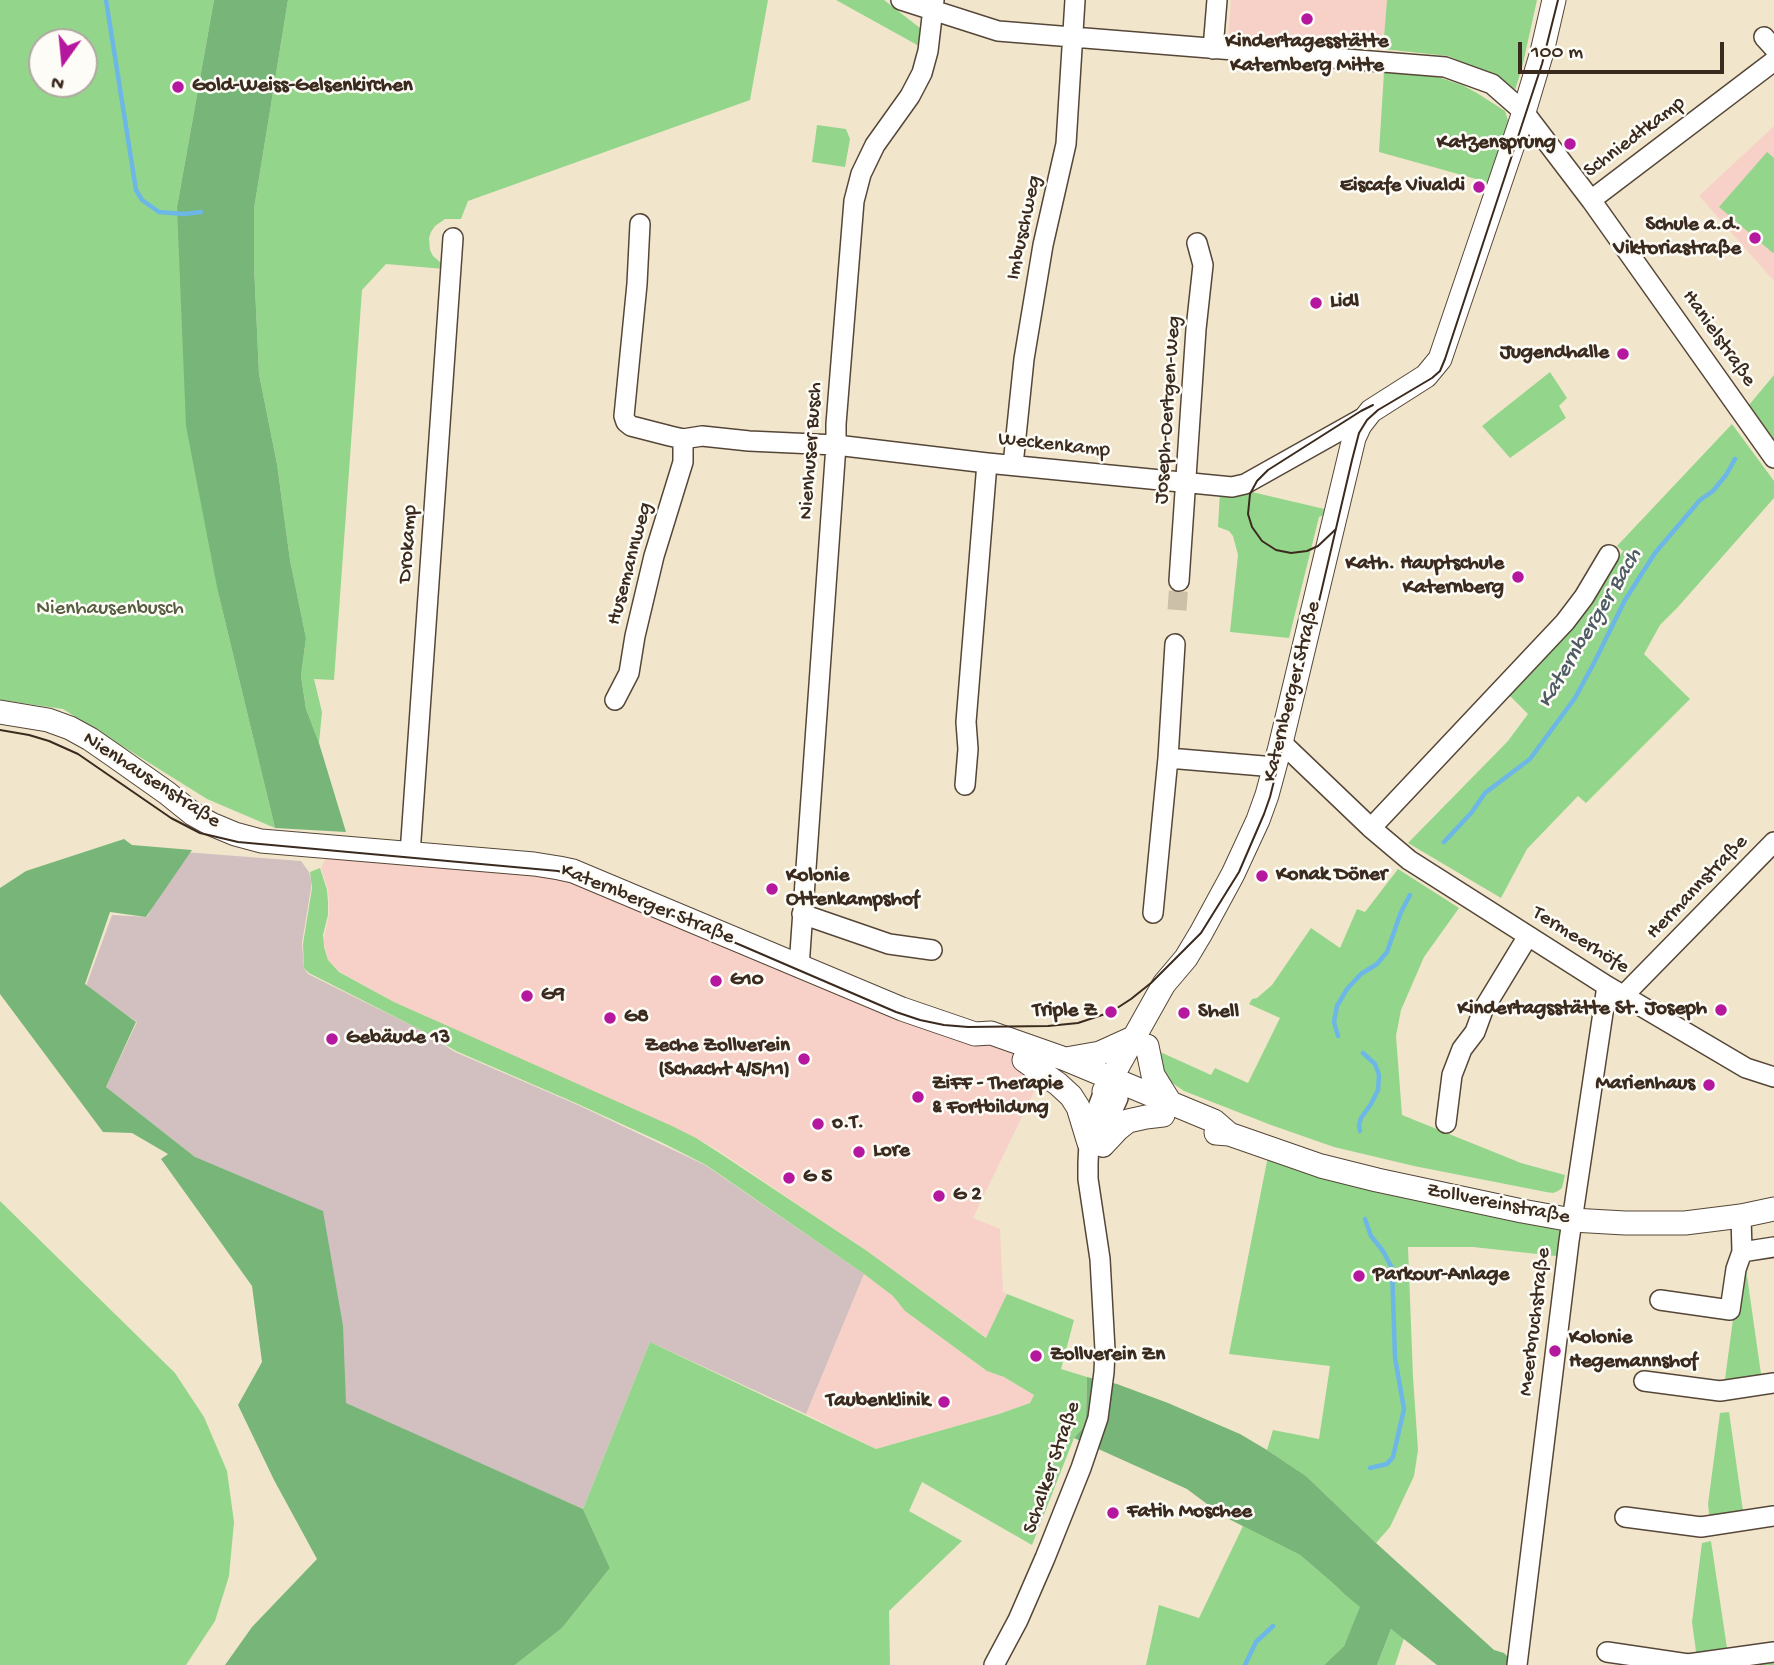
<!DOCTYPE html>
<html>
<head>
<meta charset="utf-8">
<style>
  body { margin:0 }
  #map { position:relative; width:1774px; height:1665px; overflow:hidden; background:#f1e6cb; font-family:"Gochi Hand",sans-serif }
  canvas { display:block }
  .north { position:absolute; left:28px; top:28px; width:70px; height:70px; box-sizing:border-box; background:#fdfcf7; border:2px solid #afa8a0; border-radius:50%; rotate:195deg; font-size:19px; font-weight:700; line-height:28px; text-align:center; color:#3b2a1e }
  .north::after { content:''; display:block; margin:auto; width:24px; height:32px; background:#b5179e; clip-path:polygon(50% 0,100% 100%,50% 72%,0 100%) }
  .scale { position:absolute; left:1518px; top:42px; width:206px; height:32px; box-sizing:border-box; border:4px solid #3b2a1e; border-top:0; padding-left:9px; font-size:21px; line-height:24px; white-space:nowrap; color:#3b2a1e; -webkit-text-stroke:5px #fdfcf7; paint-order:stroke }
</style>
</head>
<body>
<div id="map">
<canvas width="1774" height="1665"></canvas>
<div class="north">N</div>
<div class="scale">100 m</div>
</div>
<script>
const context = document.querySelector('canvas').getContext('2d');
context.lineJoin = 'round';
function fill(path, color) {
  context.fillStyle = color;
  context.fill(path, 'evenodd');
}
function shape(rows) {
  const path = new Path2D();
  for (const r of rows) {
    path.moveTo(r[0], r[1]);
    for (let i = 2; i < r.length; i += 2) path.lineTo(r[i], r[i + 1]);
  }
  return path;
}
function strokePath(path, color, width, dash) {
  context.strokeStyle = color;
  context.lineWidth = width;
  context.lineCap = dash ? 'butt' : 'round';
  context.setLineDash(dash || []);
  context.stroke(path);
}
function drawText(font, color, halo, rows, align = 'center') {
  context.font = font + ' "Gochi Hand",sans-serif';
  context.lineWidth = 5;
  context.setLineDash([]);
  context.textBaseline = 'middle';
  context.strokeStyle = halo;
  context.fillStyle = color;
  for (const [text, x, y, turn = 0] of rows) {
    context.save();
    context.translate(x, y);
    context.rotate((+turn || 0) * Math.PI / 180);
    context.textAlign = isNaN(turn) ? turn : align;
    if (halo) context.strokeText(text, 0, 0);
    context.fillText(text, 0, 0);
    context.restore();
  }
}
fill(shape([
  [1231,0,1387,0,1383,49,1228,37],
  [1774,126,1774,281,1699,196],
  [329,852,558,873,1049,1061,973,1218,1000,1229,1003,1292,1007,1294,987,1338,867,1251,719,1151,696,1138,394,1002,340,972,328,960,323,941,329,916,329,902,328,890,321,868],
  [864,1274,893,1296,905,1311,987,1371,1004,1377,1034,1395,1030,1403,999,1414,876,1449,806,1414]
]), '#f7d1c7');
fill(shape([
  [184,852,301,861,309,872,311,880,311,888,302,943,304,968,308,974,417,1028,455,1052,578,1105,705,1165,864,1274,806,1414,650,1342,583,1509,342,1403,195,1157,106,1087,137,1022,86,986,112,915,147,917]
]), '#d2bfc0');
fill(shape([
  [0,0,214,0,177,207,218,592,275,828,207,799,63,709,0,700],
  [42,42,84,42,84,84,42,84],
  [288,0,768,0,750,100,468,201,461,219,445,219,435,226,431,232,429,238,430,250,433,256,441,263,444,269,386,264,362,290,334,680,314,679,322,712,319,743,306,709,301,676,306,638,290,560,277,464,259,374,254,265,254,209],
  [836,0,884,0,920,28,919,46],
  [1387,0,1537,0,1522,68,1515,90,1500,78,1448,56,1383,49],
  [1384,72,1420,74,1441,78,1462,85,1477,93,1505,111,1508,120,1507,158,1487,182,1379,152],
  [817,125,846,129,850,139,845,167,812,162],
  [1767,152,1774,158,1774,252,1773,253,1719,207],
  [1550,372,1567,398,1559,406,1566,418,1510,458,1482,426],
  [1774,375,1774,441,1749,405],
  [1732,424,1774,481,1774,498,1678,607,1660,625,1644,654,1690,699,1586,803,1578,796,1527,849,1501,898,1408,843,1508,741,1528,714,1507,693,1576,619,1623,551,1617,546],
  [1220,491,1232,493,1252,492,1333,511,1319,517,1289,638,1230,632,1238,555,1233,536,1229,531,1218,527],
  [320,868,327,890,328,902,328,915,323,935,324,947,328,960,339,972,394,1002,672,1126,696,1138,718,1152,867,1251,986,1338,1007,1294,1074,1320,1061,1369,1087,1377,1086,1417,1083,1428,1074,1438,1032,1545,922,1482,909,1511,962,1541,889,1611,890,1665,515,1665,562,1628,610,1568,583,1509,650,1342,876,1449,999,1414,1030,1403,1034,1395,1004,1377,987,1371,905,1311,893,1296,864,1274,706,1165,663,1143,578,1104,456,1051,417,1028,309,973,304,968,303,944,312,888,310,872],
  [1398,869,1459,908,1424,957,1401,1010,1396,1036,1402,1115,1521,1163,1565,1175,1562,1188,1558,1191,1553,1193,1546,1192,1414,1166,1334,1147,1271,1125,1184,1091,1168,1080,1162,1071,1158,1051,1211,1075,1215,1068,1248,1083,1280,1018,1249,1004,1252,999,1257,998,1272,985,1311,928,1340,948,1357,909,1365,912],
  [1269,1151,1571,1220,1565,1257,1473,1247,1408,1247,1413,1377,1418,1450,1414,1476,1390,1527,1376,1543,1306,1476,1267,1450,1273,1430,1319,1439,1330,1366,1229,1354],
  [0,1201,175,1373,204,1417,227,1471,234,1522,229,1576,215,1621,186,1665,0,1665],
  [1746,1269,1762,1381,1726,1386,1725,1379,1738,1282],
  [1729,1412,1744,1518,1710,1523,1708,1504,1720,1413],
  [1243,1526,1300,1555,1336,1586,1344,1594,1361,1607,1344,1646,1324,1665,1146,1665,1159,1605,1199,1618],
  [1711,1541,1728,1655,1774,1650,1774,1665,1620,1665,1621,1653,1697,1659,1692,1622,1702,1543],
  [1391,1629,1404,1638,1395,1665,1377,1665]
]), '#94d58c');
fill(shape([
  [214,0,288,0,254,209,254,265,259,374,277,464,290,560,306,638,301,676,306,709,319,743,346,832,275,828,218,592,186,426,177,207],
  [124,839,132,845,192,850,146,917,110,912,85,984,136,1022,106,1087,195,1157,323,1211,343,1326,346,1403,583,1509,610,1568,562,1628,515,1665,225,1665,252,1627,317,1559,274,1480,238,1405,262,1362,252,1286,161,1159,168,1154,132,1133,103,1132,0,994,0,888,26,871],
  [1087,1377,1117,1384,1168,1403,1240,1434,1267,1450,1306,1476,1376,1543,1494,1650,1504,1653,1516,1665,1437,1665,1391,1629,1377,1665,1324,1665,1344,1646,1360,1607,1344,1594,1336,1586,1300,1555,1223,1516,1187,1489,1074,1438,1083,1428,1086,1417]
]), '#77b678');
strokePath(shape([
  [106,0,136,190,142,200,159,212,184,214,201,212],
  [1444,842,1472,812,1485,793,1530,759,1575,698,1594,663,1625,600,1655,553,1700,500,1713,491,1726,475,1735,459],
  [1338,1036,1334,1022,1337,1006,1347,989,1361,974,1377,964,1387,952,1401,912,1410,895],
  [1360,1131,1359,1125,1361,1118,1371,1104,1378,1090,1379,1075,1375,1064,1363,1053],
  [1365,1219,1371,1236,1383,1251,1392,1268,1395,1358,1404,1409,1393,1457,1387,1464,1370,1468],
  [1245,1665,1256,1642,1273,1626]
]), '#6db7e6', 4.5);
strokePath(shape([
  [1177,610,1179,581]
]), '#cdc0a8', 19, [19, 10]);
const minor = shape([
  [901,0,998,31,1445,67,1492,84,1524,112,1591,200,1774,458],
  [1764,37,1774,48],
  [1213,49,1217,0],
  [1591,200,1774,61],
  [640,224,637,284,624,416,626,422,631,426,670,436,683,439,702,436,749,441,836,445,987,463,1232,487,1245,484,1368,415],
  [1013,465,1024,359,1043,245,1066,144,1075,0],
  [1179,581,1196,329,1203,265,1197,243],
  [615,700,629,673,635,636,654,556,683,462,683,439],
  [1281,742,1371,828,1409,860,1607,986,1746,1068,1774,1077],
  [1168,758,1275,767],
  [965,785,968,749,966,722,987,463],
  [1371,828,1565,622,1584,597,1609,555],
  [410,854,453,238],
  [1153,913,1168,758,1175,644],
  [802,914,889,944,932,950],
  [799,967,836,445,836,424,854,201,861,174,875,145,910,96,922,73,928,51,934,0],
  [1624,995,1774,842],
  [1446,1123,1452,1075,1462,1049,1475,1032,1483,1010,1528,936],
  [1103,1147,1109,1118,1118,1098],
  [1742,1252,1774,1247],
  [1660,1300,1730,1310,1736,1269,1742,1252,1741,1216],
  [1644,1381,1720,1391,1774,1383],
  [1625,1517,1701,1527,1774,1516],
  [1607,1652,1688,1664,1774,1652],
  [994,1665,1018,1620,1045,1558,1081,1468,1098,1418,1104,1372,1105,1350,1100,1259,1088,1179,1088,1163,1089,1143,1092,1123,1104,1091],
  [1517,1665,1569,1241,1607,986]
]);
const major = shape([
  [0,712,48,720,70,728,90,739,116,757,167,793,193,814,211,824,235,834,261,841,534,864,559,868,573,871,902,1009,975,1034,991,1033,1065,1059,1214,1121,1229,1134],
  [1147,1046,1153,1075,1171,1104],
  [1066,1059,1100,1053,1133,1038],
  [1024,1060,1058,1084,1071,1096,1078,1107,1089,1143],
  [1104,1091,1164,984,1186,958,1201,933,1233,874,1258,820,1267,795,1280,747,1354,438,1360,425,1371,411,1426,376,1440,359,1524,112,1542,52,1554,0],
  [1216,1133,1229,1134,1321,1166,1377,1180,1522,1211,1572,1220,1625,1223,1685,1223,1741,1216,1774,1209],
  [1103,1145,1118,1129,1128,1121,1146,1117,1163,1115]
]);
strokePath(minor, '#564638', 22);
strokePath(major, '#564638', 25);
strokePath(minor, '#fff', 19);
strokePath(major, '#fff', 23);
strokePath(shape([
  [1336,529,1318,546,1307,551,1291,553,1276,550,1262,541,1252,527,1248,514,1250,494,1257,481,1268,470,1361,411,1373,405],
  [0,730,29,735,49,741,78,754,171,818,200,833,238,842,558,871,583,879,608,888,896,1012,920,1020,944,1025,968,1027,1048,1026,1078,1023,1111,1012,1131,999,1151,983,1201,933,1239,872,1264,814,1270,797,1320,597,1352,460,1359,433,1367,420,1378,410,1432,378,1440,371,1445,359,1542,64,1558,0]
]), '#3b2a1e', 2);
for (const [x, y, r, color] of [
  [1307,19,7,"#b5179e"],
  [178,87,7,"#b5179e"],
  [1570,144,7,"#b5179e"],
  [1479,187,7,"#b5179e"],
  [1755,238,7,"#b5179e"],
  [1316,303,7,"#b5179e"],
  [1623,354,7,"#b5179e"],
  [1518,577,7,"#b5179e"],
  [1262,876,7,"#b5179e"],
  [772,889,7,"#b5179e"],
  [716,981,7,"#b5179e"],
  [527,996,7,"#b5179e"],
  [1721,1010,7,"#b5179e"],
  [1111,1012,7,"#b5179e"],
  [1184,1013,7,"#b5179e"],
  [610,1018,7,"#b5179e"],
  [332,1039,7,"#b5179e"],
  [804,1059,7,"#b5179e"],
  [1709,1085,7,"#b5179e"],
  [918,1097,7,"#b5179e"],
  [818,1124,7,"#b5179e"],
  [859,1152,7,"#b5179e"],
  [789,1178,7,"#b5179e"],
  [939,1196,7,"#b5179e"],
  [1359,1276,7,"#b5179e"],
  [1555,1351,7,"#b5179e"],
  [1036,1356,7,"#b5179e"],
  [944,1402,7,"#b5179e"],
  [1113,1513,7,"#b5179e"]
]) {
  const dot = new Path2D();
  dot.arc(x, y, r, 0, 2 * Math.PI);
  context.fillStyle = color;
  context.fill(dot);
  strokePath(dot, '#fdfcf7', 2.5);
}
drawText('bold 21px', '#3b2a1e', '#fdfcf7', [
  ["Kindertagesstätte",1307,43,"center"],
  ["Katernberg Mitte",1307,67,"center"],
  ["Gold-Weiss-Gelsenkirchen",192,87],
  ["Katzensprung",1556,144,"right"],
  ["Eiscafe Vivaldi",1465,187,"right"],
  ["Schule a.d.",1741,226,"right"],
  ["Viktoriastraße",1741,250,"right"],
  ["Lidl",1330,303],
  ["Jugendhalle",1609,354,"right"],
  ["Kath. Hauptschule",1504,565,"right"],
  ["Katernberg",1504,589,"right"],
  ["Konak Döner",1276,876],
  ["Kolonie",786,877],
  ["Ottenkampshof",786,901],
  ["G10",730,981],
  ["G9",541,996],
  ["Kindertagsstätte St. Joseph",1707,1010,"right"],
  ["Triple Z",1097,1012,"right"],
  ["Shell",1198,1013],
  ["G8",624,1018],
  ["Gebäude 13",346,1039],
  ["Zeche Zollverein",790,1047,"right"],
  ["(Schacht 4/5/11)",790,1071,"right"],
  ["ZiFF - Therapie",932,1085],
  ["& Fortbildung",932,1109],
  ["Marienhaus",1695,1085,"right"],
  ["o.T.",832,1124],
  ["Lore",873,1152],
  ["G 5",803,1178],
  ["G 2",953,1196],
  ["Parkour-Anlage",1373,1276],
  ["Kolonie",1569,1339],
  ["Hegemannshof",1569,1363],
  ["Zollverein Zn",1050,1356],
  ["Taubenklinik",930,1402,"right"],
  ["Fatih Moschee",1127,1513]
], 'left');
drawText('21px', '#3b2a1e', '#fdfcf7', [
  ["Schniedtkamp",1635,138,-37],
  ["Imbuschweg",1025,228,-78],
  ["Hanielstraße",1718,339,55],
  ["Joseph-Oertgen-Weg",1169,410,-86],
  ["Weckenkamp",1054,446,6],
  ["Nienhuser Busch",812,451,-86],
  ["Drokamp",409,544,-86],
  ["Husemannweg",631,564,-75],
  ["Katernberger Straße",1293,692,-76],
  ["Nienhausenstraße",151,781,33],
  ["Hermannstraße",1698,888,-46],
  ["Katernberger Straße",647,905,22],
  ["Termeerhöfe",1580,941,32],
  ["Zollvereinstraße",1498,1205,11],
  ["Meerbruchstraße",1536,1322,-83],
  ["Schalker Straße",1053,1468,-71]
]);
drawText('21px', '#565d3f', '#fdfcf7', [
  ["Nienhausenbusch",110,610]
]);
drawText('italic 23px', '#4c5b64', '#fdfcf7', [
  ["Katernberger Bach",1591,629,-59]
]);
</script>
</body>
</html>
